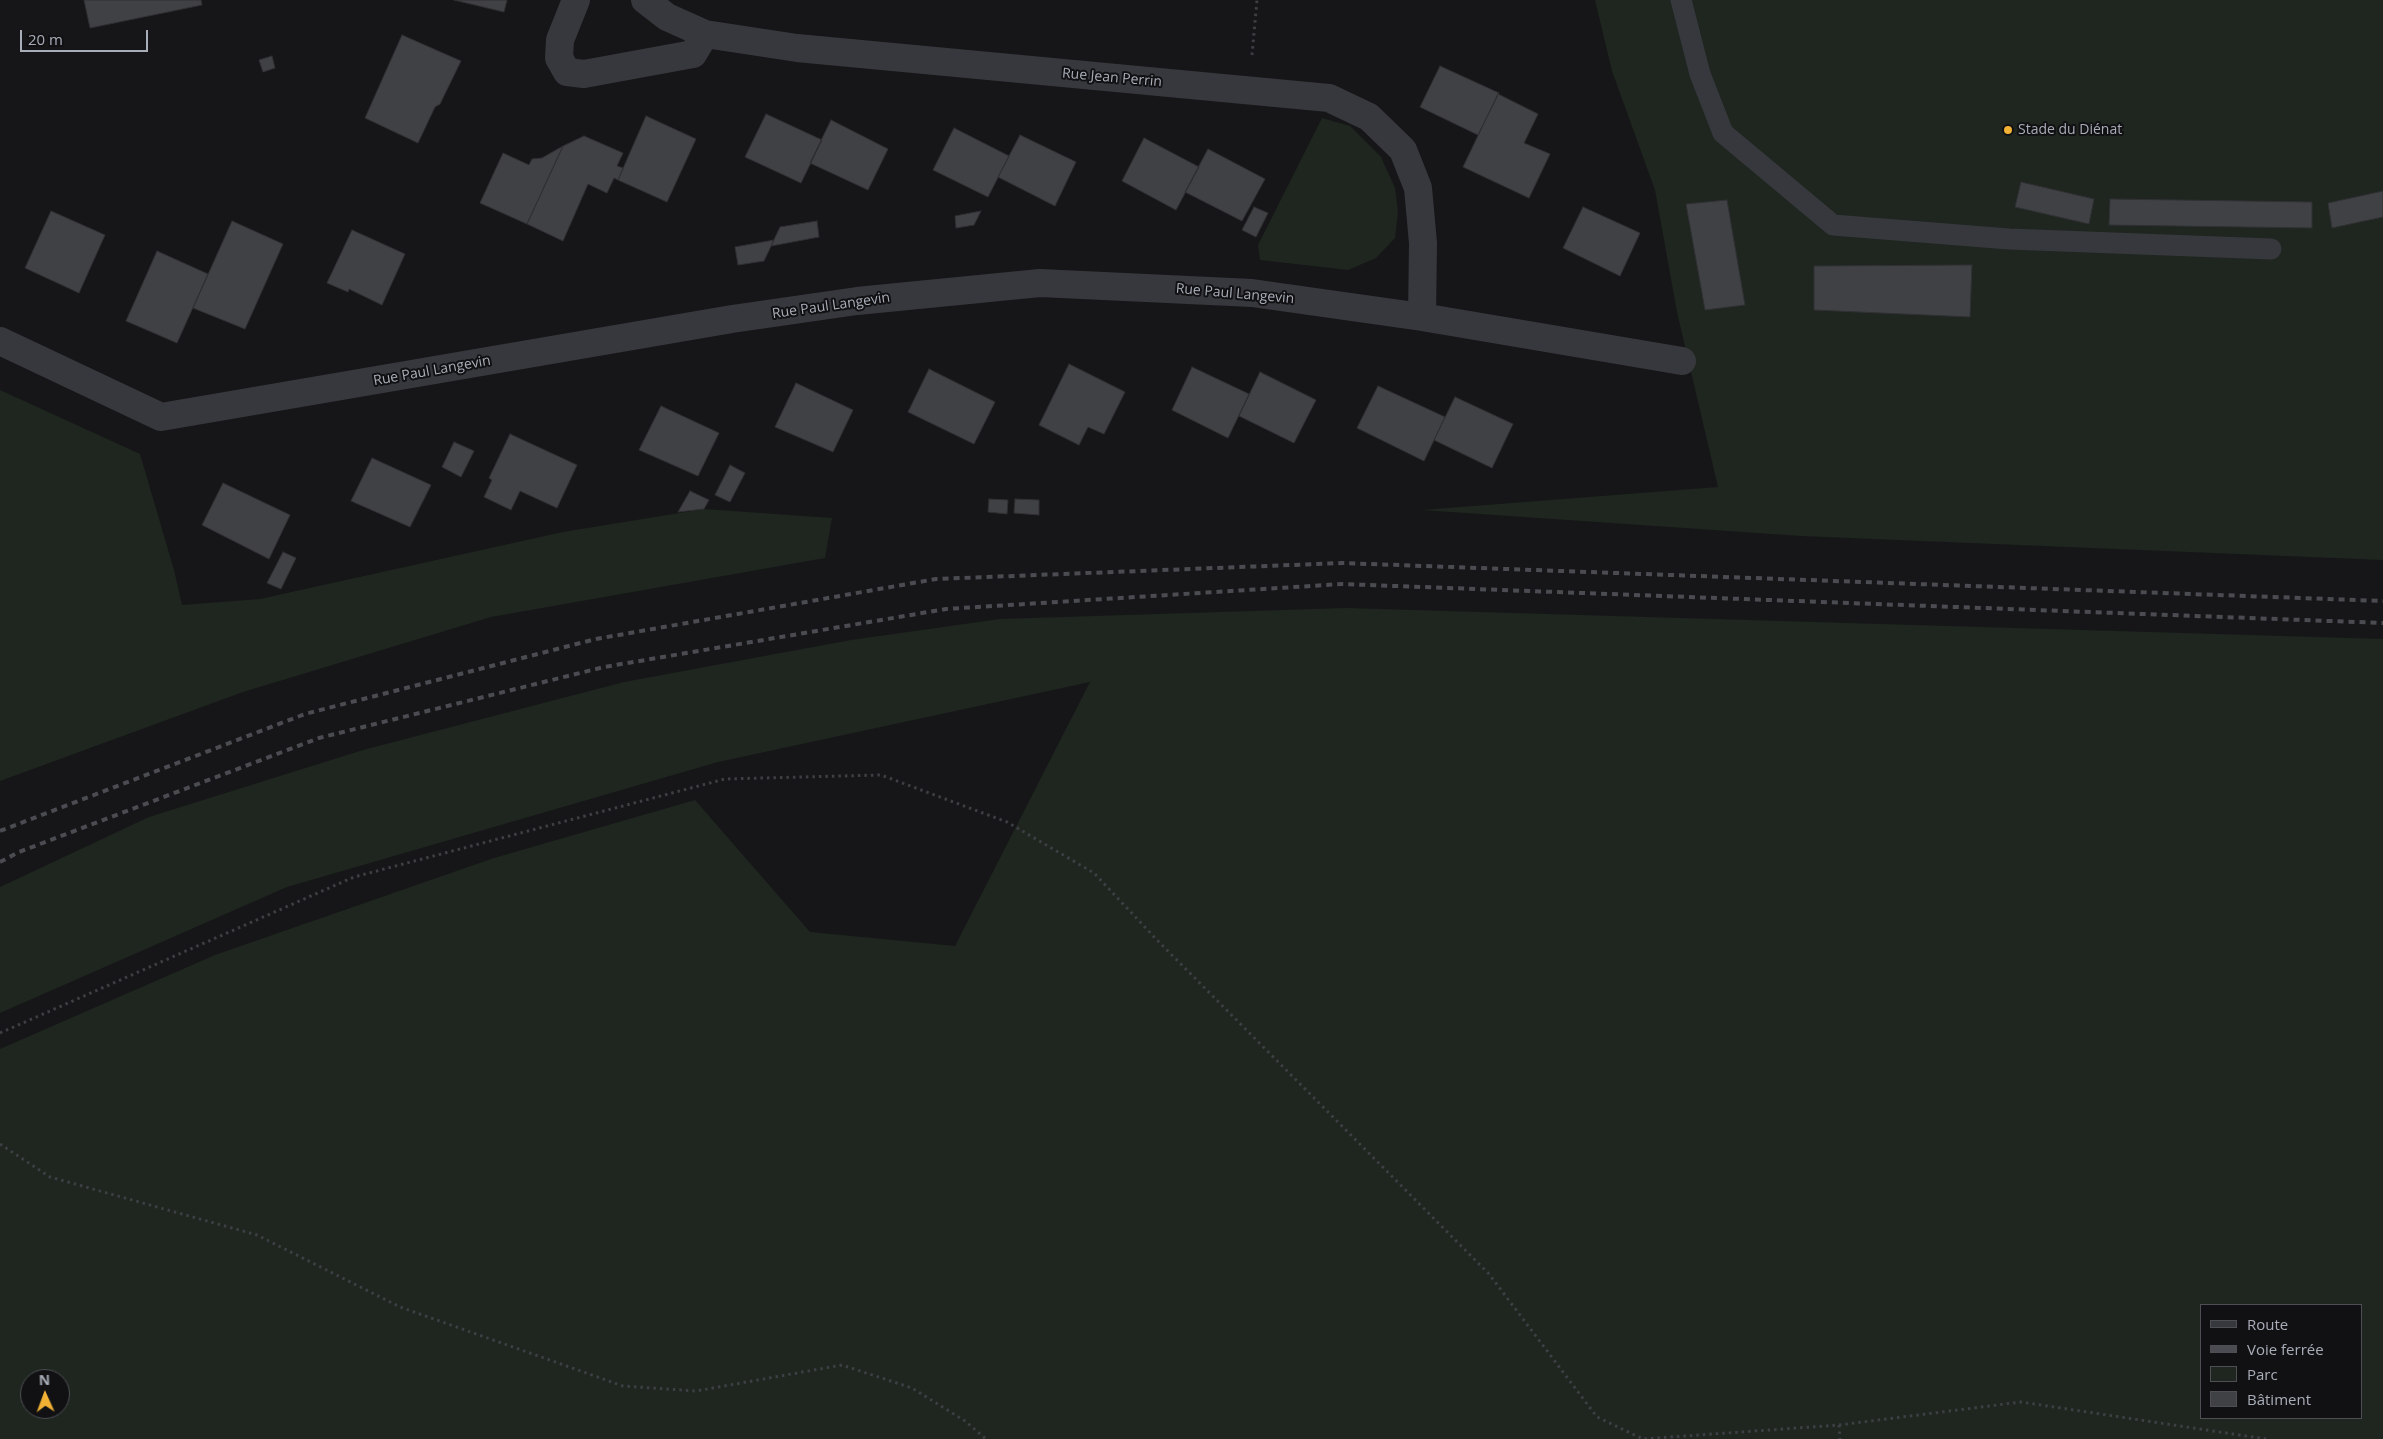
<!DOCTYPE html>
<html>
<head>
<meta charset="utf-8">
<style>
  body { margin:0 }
  #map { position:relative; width:2383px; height:1439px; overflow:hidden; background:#161618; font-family:"Open Sans",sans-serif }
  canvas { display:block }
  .legend { position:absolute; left:2200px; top:1304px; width:162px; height:115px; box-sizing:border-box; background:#111113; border:1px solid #4d4f55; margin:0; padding:6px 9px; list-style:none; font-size:15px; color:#a8adb8 }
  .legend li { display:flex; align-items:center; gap:10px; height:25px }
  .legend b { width:25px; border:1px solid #4d4f55 }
  .north { position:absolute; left:20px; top:1369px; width:50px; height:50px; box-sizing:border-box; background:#111113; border:1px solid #4d4f55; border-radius:50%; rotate:358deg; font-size:14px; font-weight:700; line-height:20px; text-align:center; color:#a8adb8 }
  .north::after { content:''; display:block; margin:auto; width:18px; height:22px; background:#f2b134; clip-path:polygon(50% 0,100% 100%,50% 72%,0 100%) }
  .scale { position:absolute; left:20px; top:30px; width:128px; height:22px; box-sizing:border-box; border:2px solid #a8adb8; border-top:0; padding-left:6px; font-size:15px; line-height:18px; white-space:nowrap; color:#a8adb8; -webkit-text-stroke:4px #111113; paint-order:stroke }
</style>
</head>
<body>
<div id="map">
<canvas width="2383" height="1439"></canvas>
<ul class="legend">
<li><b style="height:6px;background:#37383d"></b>Route</li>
<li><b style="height:6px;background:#4a4c52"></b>Voie ferrée</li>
<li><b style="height:14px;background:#1e261f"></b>Parc</li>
<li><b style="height:14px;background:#404145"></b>Bâtiment</li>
</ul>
<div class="north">N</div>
<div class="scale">20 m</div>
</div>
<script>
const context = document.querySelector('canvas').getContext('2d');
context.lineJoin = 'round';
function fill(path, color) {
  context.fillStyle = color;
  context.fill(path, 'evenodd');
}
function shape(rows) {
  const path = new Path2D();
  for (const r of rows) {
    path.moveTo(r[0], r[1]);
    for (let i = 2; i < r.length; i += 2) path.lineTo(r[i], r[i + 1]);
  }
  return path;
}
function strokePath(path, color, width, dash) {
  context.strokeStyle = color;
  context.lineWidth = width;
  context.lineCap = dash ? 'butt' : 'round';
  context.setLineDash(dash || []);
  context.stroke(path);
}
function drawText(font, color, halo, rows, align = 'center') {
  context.font = font + ' "Open Sans",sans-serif';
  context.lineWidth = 4;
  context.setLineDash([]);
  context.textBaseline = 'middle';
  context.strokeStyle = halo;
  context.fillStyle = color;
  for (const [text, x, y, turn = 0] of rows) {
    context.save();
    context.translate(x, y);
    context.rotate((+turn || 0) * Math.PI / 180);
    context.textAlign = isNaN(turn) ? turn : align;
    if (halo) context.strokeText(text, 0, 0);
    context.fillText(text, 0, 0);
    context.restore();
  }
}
fill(shape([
  [1595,0,2383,0,2383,560,1801,536,1422,510,1718,487,1677,312,1655,190,1612,71],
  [1322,118,1350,126,1381,157,1395,188,1398,212,1395,238,1376,258,1348,270,1260,260,1258,245],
  [0,390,140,454,174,570,182,605,260,599,563,532,704,509,832,518,825,558,491,617,243,692,0,781],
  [1346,608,2383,639,2383,1439,0,1439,0,1049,215,955,494,858,695,800,810,932,955,946,1090,682,718,762,287,887,0,1013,0,887,149,817,363,750,624,682,851,640,1000,619],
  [2202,1305,2362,1305,2362,1418,2202,1418],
  [30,1379,60,1379,60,1409,30,1409]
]), '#1e261f');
const building = shape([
  [84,0,201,0,202,5,90,28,84,0],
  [454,0,507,0,504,12,454,0],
  [402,35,461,61,440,104,435,107,418,143,365,118,402,35],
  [272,56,275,68,263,72,259,60,272,56],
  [1440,66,1499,93,1478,135,1420,107,1440,66],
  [1498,94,1538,114,1524,143,1550,154,1529,198,1463,167,1498,94],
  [766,114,822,140,801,183,745,157,766,114],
  [646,116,696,139,667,202,618,180,646,116],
  [831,120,888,149,868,190,810,163,831,120],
  [954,128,1009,156,988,197,933,170,954,128],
  [1020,135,1076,162,1055,206,998,177,1020,135],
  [584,136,623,153,617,166,623,168,618,180,614,178,607,193,588,184,563,241,527,224,563,146,584,136],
  [1144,138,1199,167,1176,210,1122,181,1144,138],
  [563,146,527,224,480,203,503,153,529,165,532,159,542,158,563,146],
  [1208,149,1265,179,1242,221,1185,192,1208,149],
  [2021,182,2094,199,2089,224,2015,207,2021,182],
  [2383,191,2383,217,2332,228,2328,203,2383,191],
  [2110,199,2312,202,2312,228,2109,225,2110,199],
  [1727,200,1745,305,1705,310,1686,204,1727,200],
  [1254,207,1268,213,1256,237,1242,230,1254,207],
  [1583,207,1640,233,1620,276,1563,248,1583,207],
  [51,211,105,235,79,293,25,268,51,211],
  [981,211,974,225,956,228,955,216,981,211],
  [232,221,283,244,245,329,193,308,232,221],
  [817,221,819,237,771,246,780,227,817,221],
  [352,230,405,254,382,305,349,289,348,292,327,283,352,230],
  [774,240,764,261,738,265,735,247,774,240],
  [157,251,208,274,177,343,126,321,157,251],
  [1972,265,1970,317,1814,310,1814,266,1972,265],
  [1069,364,1125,392,1104,434,1088,427,1079,445,1039,425,1069,364],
  [1192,367,1249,394,1228,438,1172,410,1192,367],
  [929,369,995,402,974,444,908,412,929,369],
  [1260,372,1316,400,1294,443,1239,416,1260,372],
  [796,383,853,410,833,452,775,427,796,383],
  [1378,386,1445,417,1424,461,1357,428,1378,386],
  [1455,397,1513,424,1492,468,1434,440,1455,397],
  [661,406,719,433,698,476,639,450,661,406],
  [510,434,577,465,557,508,520,491,511,510,484,497,492,480,489,478,510,434],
  [454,442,474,451,461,477,442,467,454,442],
  [372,458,431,485,410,527,351,501,372,458],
  [730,465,745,473,730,502,715,495,730,465],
  [223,483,290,515,269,559,202,525,223,483],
  [690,491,709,500,704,509,678,512,690,491],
  [989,499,1008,500,1007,514,988,512,989,499],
  [1015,499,1039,500,1039,515,1014,513,1015,499],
  [283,552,296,558,281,589,267,583,283,552]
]);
fill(building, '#404145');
strokePath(building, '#303034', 1);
strokePath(shape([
  [1252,55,1257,0],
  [0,1033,354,877,725,779,881,775,1007,822,1094,873,1157,940,1489,1274,1597,1417,1643,1439,1839,1425,2021,1402,2266,1439],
  [0,1144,50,1177,257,1235,400,1307,623,1386,696,1391,842,1365,912,1388,965,1421,986,1439],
  [1839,1425,1840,1439]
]), '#3d3f44', 3, [2.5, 4]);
strokePath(shape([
  [1681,0,1700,74,1723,133,1833,225,2009,239,2271,249]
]), '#37383d', 21);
strokePath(shape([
  [576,0,560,40,559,58,567,72,584,74,693,54,705,34],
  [645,0,667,17,705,34,797,48,1329,98,1369,117,1403,150,1418,188,1423,243,1422,317],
  [0,341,161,417,732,319,857,301,1040,283,1252,293,1422,317,1682,361]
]), '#37383d', 28);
strokePath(shape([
  [0,831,305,714,596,639,936,579,1342,563,2383,601],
  [0,862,19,852,319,738,604,667,946,609,1342,584,2383,623]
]), '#4a4c52', 4, [6, 5]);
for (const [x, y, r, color] of [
  [2008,130,5,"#f2b134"]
]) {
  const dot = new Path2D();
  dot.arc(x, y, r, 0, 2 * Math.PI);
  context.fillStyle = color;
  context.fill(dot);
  strokePath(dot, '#111113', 2);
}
drawText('14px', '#a8adb8', '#111113', [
  ["Rue Jean Perrin",1112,78,5],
  ["Rue Paul Langevin",1235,294,5],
  ["Rue Paul Langevin",831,306,-8],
  ["Rue Paul Langevin",432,371,-10]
]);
drawText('14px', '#a8adb8', '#111113', [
  ["Stade du Diénat",2018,130]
], 'left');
</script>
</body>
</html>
